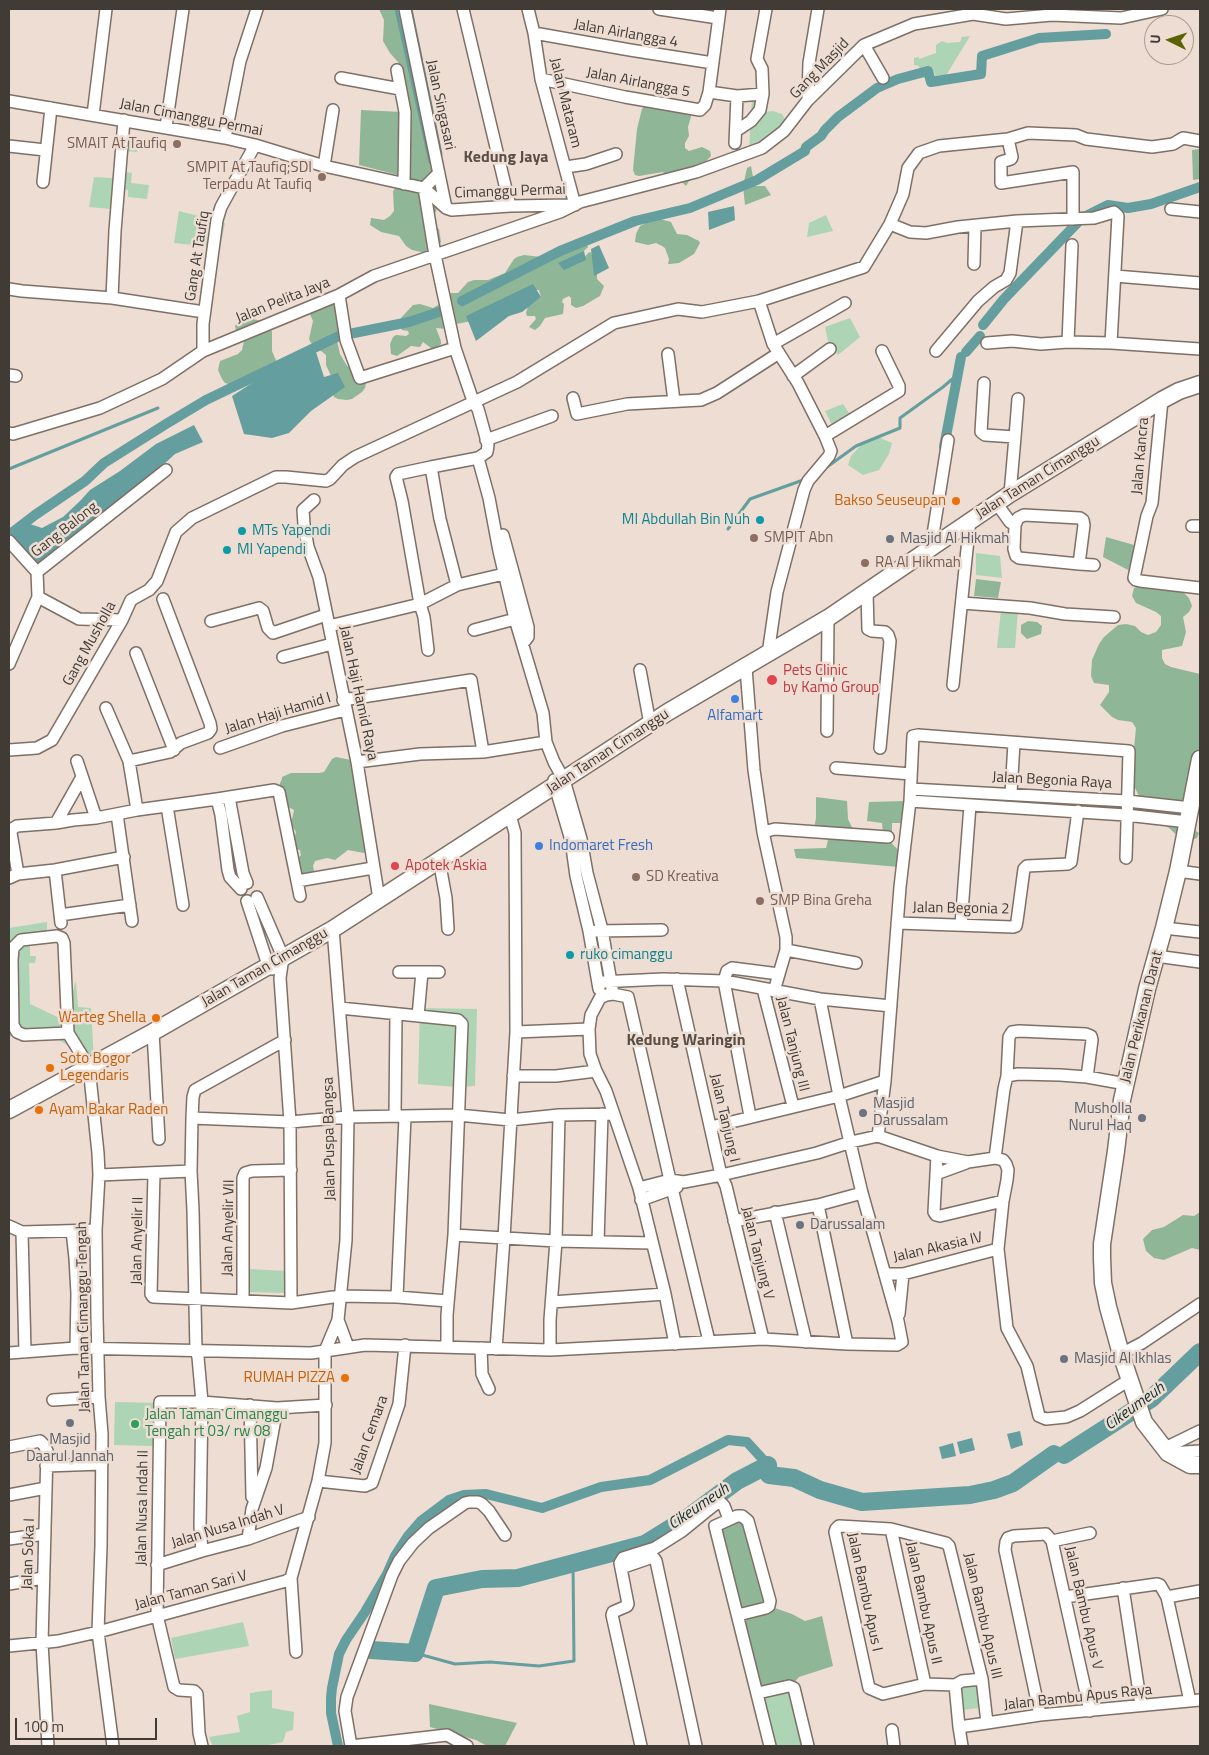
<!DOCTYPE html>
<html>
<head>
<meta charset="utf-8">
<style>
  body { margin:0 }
  #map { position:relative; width:1209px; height:1755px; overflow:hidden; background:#edddd2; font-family:"Titillium Web",sans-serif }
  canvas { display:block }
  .frame { position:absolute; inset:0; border:10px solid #413b36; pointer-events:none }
  .north { position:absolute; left:1144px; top:15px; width:50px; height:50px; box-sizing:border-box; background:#edddd2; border:1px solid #a89c94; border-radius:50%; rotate:274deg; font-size:14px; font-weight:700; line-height:20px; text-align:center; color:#413b36 }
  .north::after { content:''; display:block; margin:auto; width:18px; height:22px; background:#5b6301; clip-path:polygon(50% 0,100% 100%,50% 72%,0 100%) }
  .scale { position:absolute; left:15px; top:1718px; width:142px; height:22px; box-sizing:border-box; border:2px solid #413b36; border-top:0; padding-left:6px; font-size:15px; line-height:18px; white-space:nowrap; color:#413b36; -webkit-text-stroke:4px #edddd2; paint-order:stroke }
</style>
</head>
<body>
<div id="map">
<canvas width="1209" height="1755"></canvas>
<div class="frame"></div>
<div class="north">U</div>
<div class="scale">100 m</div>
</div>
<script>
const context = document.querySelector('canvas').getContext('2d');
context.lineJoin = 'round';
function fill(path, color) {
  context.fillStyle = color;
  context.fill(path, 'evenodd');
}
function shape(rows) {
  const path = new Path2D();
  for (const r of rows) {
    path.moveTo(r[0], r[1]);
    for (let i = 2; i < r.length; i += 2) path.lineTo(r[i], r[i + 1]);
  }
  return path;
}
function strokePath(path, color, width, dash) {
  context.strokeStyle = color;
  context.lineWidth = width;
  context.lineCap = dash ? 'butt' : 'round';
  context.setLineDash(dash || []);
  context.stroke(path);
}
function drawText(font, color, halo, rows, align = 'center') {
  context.font = font + ' "Titillium Web",sans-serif';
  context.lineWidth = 5;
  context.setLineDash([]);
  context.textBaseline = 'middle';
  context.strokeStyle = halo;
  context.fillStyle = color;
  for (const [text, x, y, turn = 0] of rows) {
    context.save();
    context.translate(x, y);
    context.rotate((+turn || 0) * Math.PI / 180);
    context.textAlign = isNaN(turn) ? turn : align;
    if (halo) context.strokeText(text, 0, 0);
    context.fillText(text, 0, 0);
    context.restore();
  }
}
fill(shape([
  [970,36,939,87,934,72,929,68,920,71,919,66,914,65,914,58,919,57,919,59,936,53,936,45,942,41,947,43,960,42,962,37],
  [752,96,766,96,764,112,773,111,782,114,790,127,749,151],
  [127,135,139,137,137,152,125,151],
  [123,172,132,173,131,183,149,185,147,199,128,197,128,190,121,189],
  [94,177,113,178,111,209,89,207],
  [179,211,225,223,220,248,174,243],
  [826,215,833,231,807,237,809,223],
  [850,318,860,337,838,355,828,341,825,327],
  [843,404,851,416,832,425,825,411],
  [878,437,892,443,889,454,879,470,863,475,848,465,851,456,863,443],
  [976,553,1000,556,1002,578,976,575],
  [1001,610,1018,611,1015,648,997,648],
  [47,922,47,940,30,940,30,956,36,956,35,963,29,963,30,1004,66,1021,75,983,76,982,78,1007,91,1008,94,1061,81,1067,73,1048,44,1032,15,1033,9,1037,9,928],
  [420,1008,477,1009,475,1086,457,1087,418,1084],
  [249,1269,287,1271,286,1293,249,1292],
  [115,1402,156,1403,155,1446,114,1445],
  [243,1622,249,1646,175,1659,171,1638],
  [978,1683,982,1705,979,1708,963,1710,961,1708,957,1687],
  [789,1686,808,1746,770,1746,758,1693],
  [272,1690,272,1708,294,1712,293,1730,286,1732,283,1742,264,1746,213,1746,209,1737,240,1732,237,1716,250,1712,250,1693]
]), '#add4b5');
fill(shape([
  [379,9,402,9,433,166,427,184,439,198,436,212,430,215,428,221,439,229,441,242,438,247,426,253,412,250,406,246,399,236,381,232,370,225,371,218,384,220,390,216,394,211,393,191,397,186,411,116,410,103,401,69,398,62,390,53,383,41,384,20],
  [645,105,692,113,688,127,689,136,685,143,685,148,689,151,702,147,710,151,711,156,692,176,686,186,683,183,673,182,663,172,639,176,635,175,633,170,637,129,642,109],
  [361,110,402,112,398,175,359,165],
  [1200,149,1200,179,1193,180,1192,150],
  [751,166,753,177,763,171,768,179,757,180,745,186,765,186,771,195,745,205,743,186,747,168],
  [656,218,671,222,677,234,687,235,699,241,700,243,694,254,679,263,670,264,668,264,669,259,665,248,662,246,656,243,648,245,635,242,636,234,640,226],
  [580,242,587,244,588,247,584,251,584,258,588,253,591,252,597,272,597,279,604,286,600,296,583,306,576,308,571,305,571,298,569,296,563,299,562,302,564,304,563,314,545,318,540,326,535,330,529,327,536,319,535,316,527,316,526,313,528,306,541,297,539,290,536,290,472,321,456,324,452,328,446,329,436,328,441,341,441,344,437,348,431,348,423,342,420,347,411,346,397,356,391,354,390,344,393,337,396,335,406,336,409,334,408,331,402,330,399,324,401,318,413,305,420,304,433,308,438,305,445,296,451,293,458,293,468,282,474,280,488,280,505,273,514,259,517,257,524,255,542,257,552,253,557,248,568,248],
  [335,298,340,330,336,336,340,354,347,366,367,378,365,388,362,392,352,399,347,400,338,399,334,397,332,392,332,378,326,365,326,355,311,343,309,339,313,321,309,312],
  [247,318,263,321,270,327,272,332,272,351,280,370,264,380,260,377,252,377,242,385,243,388,225,383,222,379,218,370,220,361,238,354,242,350,244,341,236,331,235,326,238,321],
  [1106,537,1134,545,1130,571,1103,557],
  [976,579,1001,582,998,598,974,596],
  [1142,585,1184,593,1189,598,1192,606,1189,612,1183,617,1186,632,1182,646,1162,650,1162,658,1165,664,1171,667,1200,674,1200,783,1191,828,1199,833,1197,838,1192,840,1180,838,1169,828,1145,812,1161,812,1161,804,1141,800,1134,786,1134,748,1136,728,1132,722,1118,720,1112,717,1100,705,1109,692,1109,685,1094,683,1091,676,1092,660,1099,644,1104,637,1118,625,1126,624,1135,626,1141,632,1148,635,1156,632,1161,625,1161,616,1156,612,1136,603,1132,596,1134,588],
  [1028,621,1037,622,1042,626,1041,634,1027,639,1021,633,1021,625],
  [336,757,351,760,369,795,370,799,362,832,366,849,364,853,348,850,335,860,327,858,315,861,313,866,315,875,314,880,299,873,297,859,301,855,300,850,296,849,294,840,296,832,291,824,294,810,286,806,280,788,280,783,282,779,282,777,291,773,319,773,324,772,332,759],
  [816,797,847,801,848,819,859,842,863,832,883,833,882,823,867,821,869,802,905,801,903,823,892,823,892,833,883,834,900,852,899,867,796,858,794,849,826,848,828,840,813,835,816,818],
  [1200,1212,1200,1250,1192,1248,1164,1260,1154,1258,1146,1251,1143,1239,1152,1230,1164,1227,1183,1215,1194,1216],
  [743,1516,769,1606,792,1614,805,1621,822,1616,833,1666,799,1677,791,1686,758,1693,715,1526],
  [429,1704,517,1723,505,1746,487,1746,476,1740,430,1727]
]), '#90b698');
fill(shape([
  [734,206,735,220,709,230,708,212],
  [599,245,609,268,594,276,591,249],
  [584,251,586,260,564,270,558,263],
  [533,284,541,297,522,312,509,316,476,341,466,316],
  [316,352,324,377,338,373,345,387,311,411,289,433,272,438,244,434,232,396,274,369],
  [194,425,203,442,175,454,138,488,36,570,10,540,30,524,42,528,63,517,80,501,90,490,120,471,156,444],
  [1020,1431,1023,1445,1011,1449,1007,1434],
  [972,1438,975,1450,960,1454,957,1442],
  [953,1443,956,1456,942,1459,939,1447]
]), '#659e9e');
strokePath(shape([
  [396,9,430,162],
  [411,9,441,154],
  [827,467,856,446,900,428,900,418,943,387,957,375],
  [9,469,158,408],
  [728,529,750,499,806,479],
  [415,1653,455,1664,490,1662,539,1666,574,1661,573,1563]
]), '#659e9e', 3);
strokePath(shape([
  [462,301,560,251,635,221,690,208,757,180,805,151,806,147,821,136,825,130,838,117,877,88,898,79,928,71,931,82,981,74,982,56,1039,38,1106,34],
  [983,325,1004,299,1082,218,1108,205,1128,208,1151,204,1200,187],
  [966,352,980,336],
  [944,447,961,357],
  [9,535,35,515,85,481,104,463,166,424,206,400,339,336,409,322,439,312],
  [338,1746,331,1713,331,1698,332,1688,339,1654,346,1640,365,1612,387,1574,395,1556,408,1536,421,1521,449,1500,464,1495,486,1494,542,1508,601,1487,650,1480,728,1440,747,1442,768,1465]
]), '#659e9e', 10);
strokePath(shape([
  [1064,1455,1151,1399,1200,1352],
  [371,1650,415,1653,436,1588,482,1579,518,1578,645,1544,687,1518,737,1481,768,1465,769,1475,794,1478,820,1490,862,1502,970,1495,994,1490,1013,1483,1054,1454]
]), '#659e9e', 18);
const street = shape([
  [405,9,446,208],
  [463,9,510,206],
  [528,9,534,33,541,79,575,205],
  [659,9,718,18],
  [534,33,630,50,713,63],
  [864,45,883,78],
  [397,70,405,112,404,184],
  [341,78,400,89],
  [541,79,625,97,700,110,705,105,709,92,720,9],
  [709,92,737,96,763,94],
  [808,100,809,63,818,9],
  [9,101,225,138,255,145,324,166,424,188,439,173],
  [93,115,106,9],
  [166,127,183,9],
  [736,131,751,121,760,110,763,94,762,69,757,59,766,9],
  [225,138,240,61,257,9],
  [1008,139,1012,157,1011,159,1001,162,1001,183,1073,172,1073,219],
  [735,143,737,96],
  [9,146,45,150],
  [324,166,333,110],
  [566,167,586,164,616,154],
  [43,182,51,108],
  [424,188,435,255,455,348,473,401,478,409,488,445,487,452,478,458,431,467,440,519,457,585],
  [424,188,446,208,452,210,510,206,570,205],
  [1171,209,1200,212],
  [890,224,910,232,926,233,958,227,1017,221,1094,218,1114,212,1118,216,1111,343],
  [1072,245,1068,342,1111,343,1200,349],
  [974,264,975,226],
  [1115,276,1200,283],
  [9,289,22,291,112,298,204,312],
  [339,295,346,340,360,378,455,348],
  [112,298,115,231,124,120],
  [759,301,773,344,798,383,825,436,831,451,829,456,808,481,804,490,777,592,768,654],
  [987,343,1012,341,1041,344,1068,342],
  [773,344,845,303],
  [203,351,203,324,217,220,221,207,255,145],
  [936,351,978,301,994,287,1006,280,1010,273,1017,221],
  [668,354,674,401],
  [9,375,16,376],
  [793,376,830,349],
  [984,383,981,432,985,435,1015,437,1010,494],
  [573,398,577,414,627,404,701,400,717,393,779,353],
  [1162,400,1152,503,1147,516,1134,578,1136,580,1140,581,1200,588],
  [9,433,13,434,100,408,162,379,203,351,339,295,374,276,560,212,580,202,696,172,762,148,784,131,808,100,864,45,914,24,973,14,1006,19,1052,15,1121,18,1162,9],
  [825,436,899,391,899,386,882,351],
  [1015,437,1018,399],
  [486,440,552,416],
  [478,458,489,498,499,551,515,619,543,713,546,742,554,762,564,780,581,839,587,873,602,930,613,994],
  [314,500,303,510,304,524,308,547,319,577,357,762,379,899],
  [997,504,1010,522,1015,525],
  [1192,526,1200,526],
  [503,535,528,627,528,637,523,643],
  [9,541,37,572],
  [931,547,948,440],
  [1079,564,1084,525,1083,520,1080,518,1024,515,1018,518,1015,525,1014,549,1016,556,1019,558,1079,564,1094,565],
  [867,592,868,629,872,631,885,632,888,635,890,641,880,748],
  [38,597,79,619,122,620],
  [962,603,1030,608,1065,614,1114,617],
  [211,621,259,608,263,611,268,628,273,633,326,615],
  [329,626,420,604,457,585,504,574],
  [474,630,515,619],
  [428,650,424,617,420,604,402,501,396,477,398,474,431,467],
  [136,653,174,750],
  [283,657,332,644],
  [9,664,38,597,37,572,166,470],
  [746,668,754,770,763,832,786,937,786,950,774,991],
  [640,670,650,724],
  [953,685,970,520],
  [343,700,471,680,483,752],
  [106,708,129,761,137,810],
  [827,731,828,618],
  [220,748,282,726,345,710],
  [9,750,37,748,52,740,122,620,131,600,149,590,157,581,176,532,192,518,276,477,286,477,326,481,330,479,343,465,355,457,517,382,614,323,678,309,702,312,759,301,864,267,890,224,903,194,908,168,919,153,939,146,1008,139,1028,133,1076,135,1086,139,1152,147,1173,144,1183,138,1200,141],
  [77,761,96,818],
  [129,761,170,752,181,743,208,733,211,729,210,723,163,599],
  [357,762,420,754,483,752,546,742],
  [836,768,911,774],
  [554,780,555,786,571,840,576,876,589,931,599,989],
  [911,789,1127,801,1191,808],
  [1011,793,1014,743],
  [229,797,243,873,247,883],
  [217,799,221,815,228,870,230,877,241,889],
  [910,801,1126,815,1188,822],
  [167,806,183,905],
  [117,814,132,921],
  [56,823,82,777],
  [763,832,775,829,888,837],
  [439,860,446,898,448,929],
  [55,870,61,923],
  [1178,871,1200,874],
  [18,874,11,833,12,829,17,826,56,823,73,820,96,818,137,810,217,799,274,790,279,792,297,881,373,868],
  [9,878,18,874,55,870,124,857],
  [297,881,300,896],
  [257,897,283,957,280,978,290,1122,291,1303],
  [247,901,268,965,272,969],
  [60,915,130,905],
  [897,923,1013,927,1016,926,1017,921,1024,869,1027,866,1068,864,1071,862,1078,811],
  [961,925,970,805],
  [1164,928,1200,932],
  [333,929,348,1117,346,1240,338,1320,348,1347],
  [596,931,662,930],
  [786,950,856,963],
  [1156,956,1200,962],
  [399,972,439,972],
  [677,979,721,1175,726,1186,763,1339],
  [599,982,663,979,724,981,820,999,891,1006],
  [763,989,793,1106],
  [340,1008,458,1020,462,1024,454,1235,447,1315,447,1347],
  [418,1016,422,972],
  [153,1032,159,1139],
  [516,1032,589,1029],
  [68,1033,24,1035,17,1032,13,1025,12,960,13,948,21,940,57,936,62,938,64,943,68,1033,89,1067,98,1153,99,1175,96,1230,97,1317,99,1397,102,1434,101,1546,98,1632,113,1746],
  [513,1076,556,1076,596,1071],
  [1007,1076,1009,1037,1012,1032,1019,1031,1086,1034,1091,1036,1092,1040,1087,1077],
  [395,1116,396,1014],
  [750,1116,724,981,727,971,732,968,779,974],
  [192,1118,193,1097,195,1090,285,1040],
  [711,1127,839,1096,885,1081],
  [878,1136,885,1081,900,887,910,801,913,736,918,735,1129,751,1126,858],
  [878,1136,937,1156,968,1162,995,1158,1003,1160,1006,1164,1008,1170,1007,1180,1003,1201,998,1249,1007,1328,1027,1366,1039,1416,1046,1419,1066,1417,1080,1411,1129,1380],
  [937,1156,934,1212,936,1215,940,1216,1003,1201],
  [995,1158,1004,1089,1007,1076,1018,1074,1060,1075,1087,1077,1126,1084],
  [154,1173,151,1294,153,1297,291,1303,340,1296,397,1297,448,1301],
  [936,1174,966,1163],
  [99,1175,191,1171],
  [639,1188,670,1180,684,1182,721,1175,817,1153,851,1142,878,1136],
  [641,1200,677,1187],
  [818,1205,847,1344],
  [775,1212,806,1342],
  [734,1221,818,1205,862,1193],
  [9,1226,22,1232,96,1230],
  [72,1231,75,1258,77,1294,76,1348],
  [22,1232,25,1352],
  [454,1235,556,1241,652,1243],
  [598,1242,602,1114],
  [885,1274,903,1274,998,1249],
  [397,1297,405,1117],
  [243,1300,243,1178,245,1173,252,1171,291,1170],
  [552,1302,665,1294],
  [899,1314,903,1274],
  [675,1344,665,1294,639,1188,606,1091,596,1071,590,1054,589,1029,591,1015,600,998,606,995,613,994,628,997,670,1180,709,1341],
  [481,1348,482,1374,489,1389],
  [496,1349,504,1238,516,1032,515,833,510,815],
  [550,1350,550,1320,556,1241,559,1115],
  [9,1353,76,1348,311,1353,325,1351,338,1320],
  [1121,1354,1142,1343,1200,1304],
  [53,1400,99,1397],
  [250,1405,252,1497],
  [9,1447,40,1441,44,1445,47,1451,42,1643,48,1746],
  [1163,1449,1200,1431],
  [1170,1453,1200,1451],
  [46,1466,102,1464],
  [318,1481,365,1486,372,1483,399,1404,405,1345],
  [9,1495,46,1488],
  [891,1529,925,1684],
  [9,1539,45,1534],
  [248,1539,252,1509,266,1468,277,1408],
  [1052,1541,1090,1533],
  [202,1551,200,1526,202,1402,198,1357,196,1351,193,1210,191,1171,192,1118,290,1122,348,1117,458,1115,510,1120,559,1115,614,1114],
  [157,1565,202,1551,248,1539,309,1517],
  [621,1568,650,1558,654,1558,656,1561,696,1746],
  [9,1584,43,1578],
  [1123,1588,1141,1705],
  [1065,1597,1157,1584,1160,1585,1167,1597,1190,1701],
  [1167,1597,1200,1591],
  [738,1615,766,1608,769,1606,770,1601,748,1521,742,1516,737,1516,715,1526,770,1746],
  [9,1646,58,1641,98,1632,286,1581,291,1578],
  [296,1652,291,1578,318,1481,325,1443,325,1351,365,1345,550,1350,763,1339,847,1344,897,1345,902,1342,898,1321,862,1193,839,1096,820,999],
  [955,1685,962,1681,982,1679],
  [758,1693,789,1686,794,1688,808,1746],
  [1040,1715,1005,1550,1006,1542,1008,1538,1014,1536,1046,1534,1052,1541,1090,1711],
  [987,1723,982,1679,949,1546,946,1543,891,1529,839,1526,836,1529,835,1532,869,1688,883,1694,925,1684,955,1685,959,1727,987,1723,1040,1715,1200,1700],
  [959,1727,962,1746],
  [892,1730,894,1746],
  [202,1746,199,1733,197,1694,194,1691,179,1690,174,1687,157,1615,160,1402,202,1402,277,1408,326,1405],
  [467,1746,447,1735,351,1746,345,1711,347,1697,392,1575,399,1561,413,1543,429,1528,465,1503,469,1502,478,1502,482,1504,489,1511,505,1535],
  [641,1746,612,1615,613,1612,627,1606,628,1604,620,1563,623,1558,655,1548,682,1531,714,1505,720,1502,724,1506,729,1519]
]);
const secondary = shape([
  [1200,759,1178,871,1164,928,1147,989,1122,1100,1116,1151,1102,1244,1102,1258,1103,1283,1108,1307,1121,1354,1144,1422,1168,1453,1190,1465,1200,1465],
  [9,1110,153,1032,333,929,668,712,828,618,1010,494,1162,400,1179,391,1200,384]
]);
strokePath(street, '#7e7066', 14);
strokePath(secondary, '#7e7066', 19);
strokePath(street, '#fff', 11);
strokePath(secondary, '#fff', 16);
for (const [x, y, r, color] of [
  [177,144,5,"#8d6e63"],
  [322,177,5,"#8d6e63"],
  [956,501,5,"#e8710a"],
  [760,520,5,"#0f9aa8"],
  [242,531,5,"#0f9aa8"],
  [754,538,5,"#8d6e63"],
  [890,539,5,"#6b7280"],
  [227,550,5,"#0f9aa8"],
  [865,563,5,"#8d6e63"],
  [772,680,6,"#e0444e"],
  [735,699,5,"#3f7fe0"],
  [539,846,5,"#3f7fe0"],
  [395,866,5,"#e0444e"],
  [636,877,5,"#8d6e63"],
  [760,901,5,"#8d6e63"],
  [570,955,5,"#0f9aa8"],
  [156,1018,5,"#e8710a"],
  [50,1068,5,"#e8710a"],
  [39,1110,5,"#e8710a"],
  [863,1113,5,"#6b7280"],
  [1142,1118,5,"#6b7280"],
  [800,1225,5,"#6b7280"],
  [1064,1359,5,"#6b7280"],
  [345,1378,5,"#e8710a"],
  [70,1423,5,"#6b7280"],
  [135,1424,5,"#2e9e5b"]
]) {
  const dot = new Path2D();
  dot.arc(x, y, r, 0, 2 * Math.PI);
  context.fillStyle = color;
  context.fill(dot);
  strokePath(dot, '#edddd2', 2);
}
drawText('15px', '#413b36', '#edddd2', [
  ["Jalan Airlangga 4",626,34,10],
  ["Gang Masjid",820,69,-46],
  ["Jalan Airlangga 5",638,83,11],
  ["Jalan Mataram",565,103,76],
  ["Jalan Singasari",440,105,78],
  ["Jalan Cimanggu Permai",191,118,11],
  ["Cimanggu Permai",510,192,-2],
  ["Gang At Taufiq",198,256,-81],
  ["Jalan Pelita Jaya",283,301,-22],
  ["Jalan Kancra",1141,456,-85],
  ["Jalan Taman Cimanggu",1038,478,-32],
  ["Gang Balong",65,530,-38],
  ["Gang Musholla",90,644,-61],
  ["Jalan Haji Hamid Raya",358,693,78],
  ["Jalan Haji Hamid I",278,714,-17],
  ["Jalan Taman Cimanggu",608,752,-33],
  ["Jalan Begonia Raya",1052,781,3],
  ["Jalan Begonia 2",961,909,1],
  ["Jalan Taman Cimanggu",265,968,-30],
  ["Jalan Perikanan Darat",1142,1017,-76],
  ["Jalan Tanjung III",792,1044,76],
  ["Jalan Tanjung I",724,1118,77],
  ["Jalan Puspa Bangsa",330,1139,-91],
  ["Jalan Anyelir VII",229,1228,-89],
  ["Jalan Anyelir II",138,1241,-89],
  ["Jalan Akasia IV",938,1248,-13],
  ["Jalan Tanjung V",757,1253,76],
  ["Jalan Taman Cimanggu Tengah",84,1317,-91],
  ["Jalan Cemara",370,1435,-70],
  ["Jalan Nusa Indah II",143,1508,-89],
  ["Jalan Nusa Indah V",228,1527,-17],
  ["Jalan Soka I",29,1554,-88],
  ["Jalan Taman Sari V",191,1591,-15],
  ["Jalan Bambu Apus I",864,1592,78],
  ["Jalan Bambu Apus II",923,1603,78],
  ["Jalan Bambu Apus V",1083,1608,77],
  ["Jalan Bambu Apus III",982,1616,77],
  ["Jalan Bambu Apus Raya",1078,1698,-6]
]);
drawText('15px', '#785e54', '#edddd2', [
  ["SMAIT At Taufiq",167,144,"right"],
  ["SMPIT At Taufiq;SDI",312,168,"right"],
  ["Terpadu At Taufiq",312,185,"right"],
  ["SMPIT Abn",764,538],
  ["RA Al Hikmah",875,563],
  ["SD Kreativa",646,877],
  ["SMP Bina Greha",770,901]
], 'left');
drawText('15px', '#c56008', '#edddd2', [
  ["Bakso Seuseupan",946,501],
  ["Warteg Shella",146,1018],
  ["Soto Bogor",60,1059,"left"],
  ["Legendaris",60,1076,"left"],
  ["Ayam Bakar Raden",49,1110,"left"],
  ["RUMAH PIZZA",335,1378]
], 'right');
drawText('15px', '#0d838f', '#edddd2', [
  ["MI Abdullah Bin Nuh",750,520,"right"],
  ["MTs Yapendi",252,531],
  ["MI Yapendi",237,550],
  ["ruko cimanggu",580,955]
], 'left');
drawText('15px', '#5b616d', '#edddd2', [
  ["Masjid Al Hikmah",900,539],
  ["Masjid",873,1104],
  ["Darussalam",873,1121],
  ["Musholla",1132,1109,"right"],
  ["Nurul Haq",1132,1126,"right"],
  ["Darussalam",810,1225],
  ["Masjid Al Ikhlas",1074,1359],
  ["Masjid",70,1440,"center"],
  ["Daarul Jannah",70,1457,"center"]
], 'left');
drawText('15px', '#be3a42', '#edddd2', [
  ["Pets Clinic",783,671],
  ["by Kamo Group",783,688],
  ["Apotek Askia",405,866]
], 'left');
drawText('15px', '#366cbe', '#edddd2', [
  ["Alfamart",735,716],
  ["Indomaret Fresh",549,846,"left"]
]);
drawText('15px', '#27864d', '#edddd2', [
  ["Jalan Taman Cimanggu",145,1415],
  ["Tengah rt 03/ rw 08",145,1432]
], 'left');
drawText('bold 16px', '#5b4e45', '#edddd2', [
  ["Kedung Jaya",506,158],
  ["Kedung Waringin",686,1041]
]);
drawText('italic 16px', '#143232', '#edddd2', [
  ["Cikeumeuh",1135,1407,-36],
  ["Cikeumeuh",699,1507,-34]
]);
</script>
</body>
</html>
